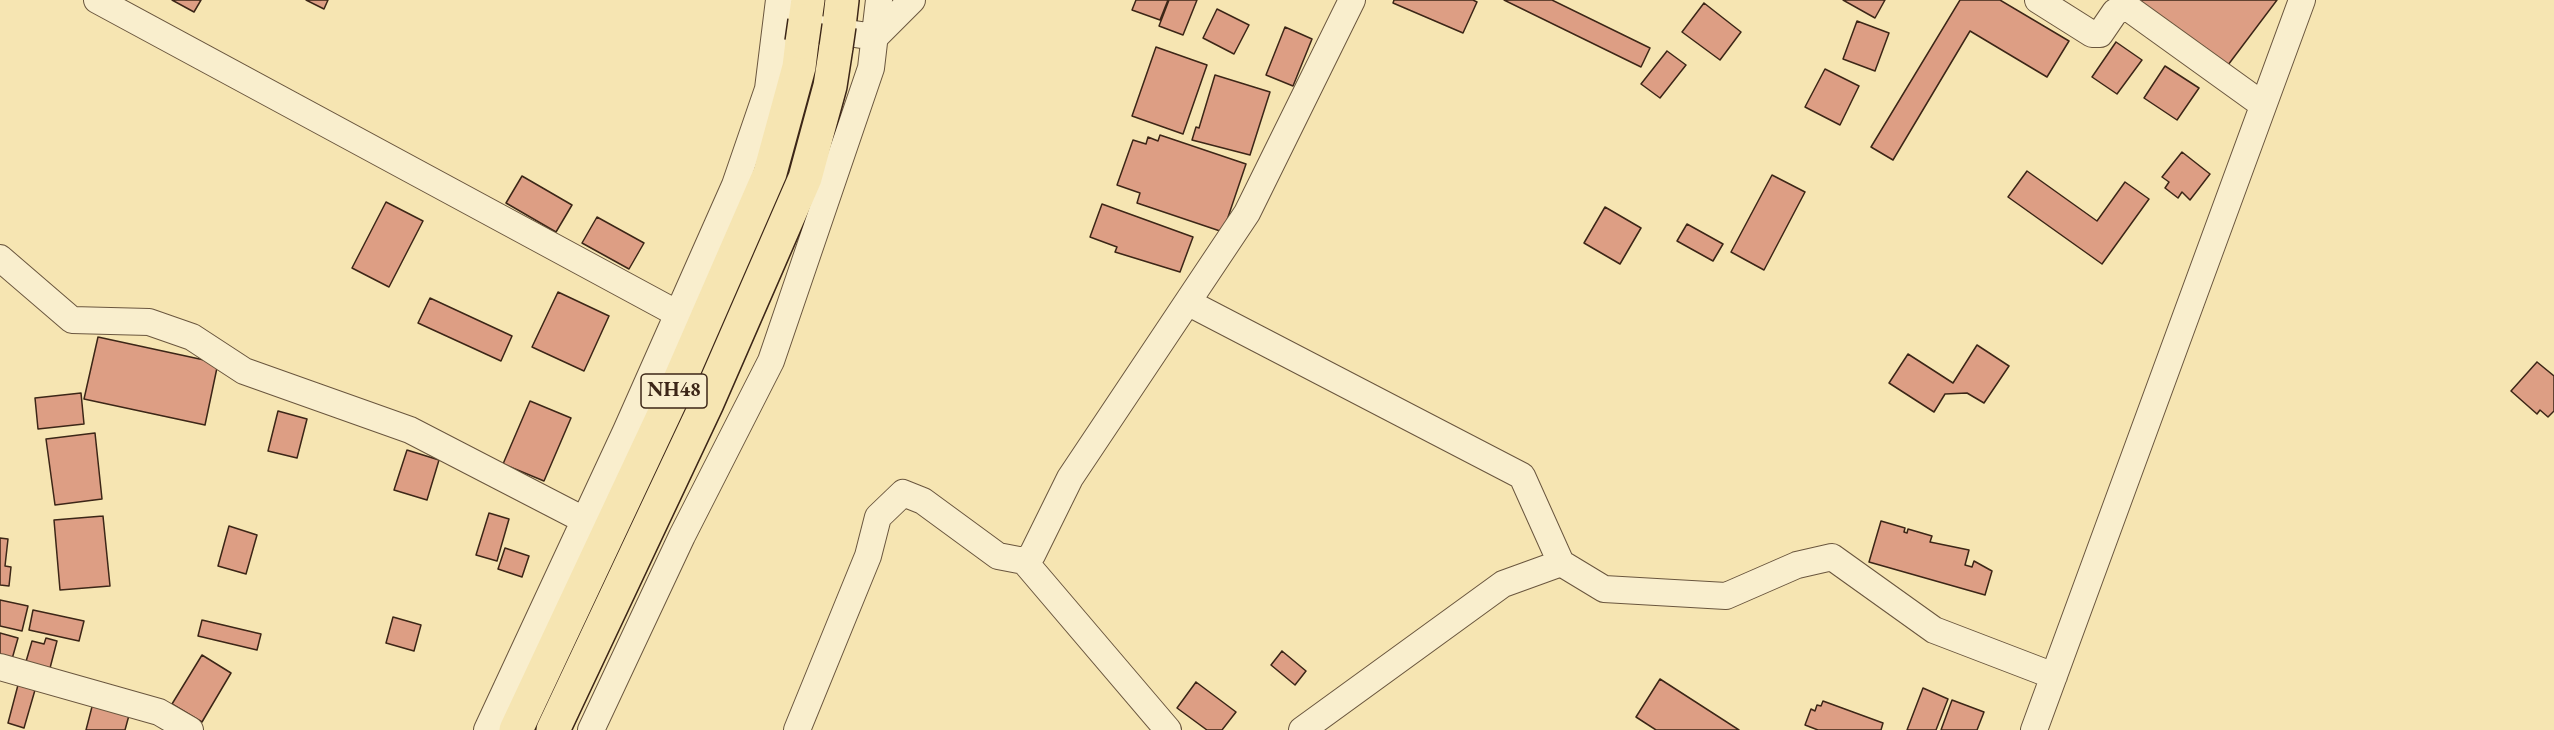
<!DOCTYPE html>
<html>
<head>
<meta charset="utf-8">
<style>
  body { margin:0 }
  canvas { display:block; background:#f6e5b2 }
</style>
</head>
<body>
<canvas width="2554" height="730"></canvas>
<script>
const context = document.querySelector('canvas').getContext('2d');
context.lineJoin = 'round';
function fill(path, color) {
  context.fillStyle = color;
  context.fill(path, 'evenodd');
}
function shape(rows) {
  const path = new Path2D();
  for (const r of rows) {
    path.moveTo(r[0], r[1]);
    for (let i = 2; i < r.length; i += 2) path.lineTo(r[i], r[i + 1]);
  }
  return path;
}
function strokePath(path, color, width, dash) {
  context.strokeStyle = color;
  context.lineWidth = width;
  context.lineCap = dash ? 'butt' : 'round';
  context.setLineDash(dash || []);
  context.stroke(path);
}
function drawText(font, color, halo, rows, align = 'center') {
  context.font = font + ' "EB Garamond",serif';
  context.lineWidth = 6;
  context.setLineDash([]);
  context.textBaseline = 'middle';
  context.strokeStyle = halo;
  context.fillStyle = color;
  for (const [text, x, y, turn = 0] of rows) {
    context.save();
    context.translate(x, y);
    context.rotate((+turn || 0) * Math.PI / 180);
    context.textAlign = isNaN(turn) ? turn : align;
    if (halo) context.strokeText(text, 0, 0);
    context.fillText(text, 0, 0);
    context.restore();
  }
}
const building = shape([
  [172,0,201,0,194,12,172,0],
  [306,0,328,0,324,9,306,0],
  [1136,0,1168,0,1160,20,1132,10,1136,0],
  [1169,0,1197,0,1183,35,1159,26,1169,0],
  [1394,0,1473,0,1477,2,1463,33,1393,3,1394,0],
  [1504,0,1552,0,1650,48,1641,67,1504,0],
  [1843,0,1885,0,1875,18,1843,0],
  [1960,0,2000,0,2069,41,2047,77,1970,31,1893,160,1871,147,1960,0],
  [2132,0,2277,0,2225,69,2132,0],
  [1704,3,1741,32,1720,60,1682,32,1704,3],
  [1217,9,1249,25,1234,54,1203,38,1217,9],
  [1857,21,1889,33,1875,71,1843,59,1857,21],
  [1285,27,1312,39,1293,86,1266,75,1285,27],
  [2116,42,2142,60,2117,94,2092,77,2116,42],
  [1156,47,1207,65,1183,134,1132,116,1156,47],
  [1667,51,1686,65,1660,98,1641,84,1667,51],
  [2165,66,2199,88,2177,120,2144,98,2165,66],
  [1825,69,1859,86,1840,125,1805,107,1825,69],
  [1215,75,1270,92,1250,155,1192,140,1196,127,1199,128,1215,75],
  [1160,135,1246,164,1223,232,1137,203,1140,193,1117,185,1133,140,1146,144,1148,137,1158,141,1160,135],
  [2182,152,2210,174,2190,200,2182,192,2178,198,2165,188,2169,182,2162,177,2182,152],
  [2027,171,2097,221,2125,182,2149,199,2102,264,2008,197,2027,171],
  [1772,175,1805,192,1764,270,1731,252,1772,175],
  [522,176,572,205,556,232,506,203,522,176],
  [386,202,423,221,389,287,352,268,386,202],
  [1102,204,1193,237,1180,272,1115,252,1117,247,1090,237,1102,204],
  [1605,207,1641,228,1620,264,1584,243,1605,207],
  [597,217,644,243,629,269,582,243,597,217],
  [1687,224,1723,244,1713,261,1677,241,1687,224],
  [558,292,609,316,584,371,532,347,558,292],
  [430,298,512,336,501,361,418,323,430,298],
  [98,337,218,363,205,425,84,399,98,337],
  [1977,345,2009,366,1984,403,1967,393,1945,394,1934,412,1889,383,1908,354,1953,383,1977,345],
  [2537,362,2554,376,2554,411,2548,417,2540,410,2537,414,2511,391,2537,362],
  [81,393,84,424,38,429,35,398,81,393],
  [530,401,571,418,544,481,503,464,530,401],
  [278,411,307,419,297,458,268,451,278,411],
  [95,433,102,499,55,505,46,439,95,433],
  [407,450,439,460,427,500,394,490,407,450],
  [489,513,509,519,497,561,476,555,489,513],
  [103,516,110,586,60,590,54,520,103,516],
  [1881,521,1905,528,1904,532,1907,533,1908,529,1932,536,1930,542,1969,550,1965,565,1972,567,1974,561,1992,571,1985,595,1869,562,1881,521],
  [229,526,257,535,246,574,218,566,229,526],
  [0,538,8,539,5,566,11,567,9,586,0,585,0,538],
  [505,548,529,556,522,577,498,569,505,548],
  [0,600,28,606,22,631,0,626,0,600],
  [33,610,84,621,79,641,29,630,33,610],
  [393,617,421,625,414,651,386,643,393,617],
  [202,620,261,634,257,650,198,636,202,620],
  [0,633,18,638,10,666,0,664,0,633],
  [46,638,57,641,49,672,25,665,32,641,44,644,46,638],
  [1282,651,1306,671,1295,685,1271,665,1282,651],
  [202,655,231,673,202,722,172,704,202,655],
  [1660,679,1739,730,1656,730,1636,717,1660,679],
  [1196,682,1236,712,1222,730,1207,730,1177,708,1196,682],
  [18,685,35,690,24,728,8,723,18,685],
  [1923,688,1948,699,1936,730,1907,730,1923,688],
  [94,699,131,708,125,730,86,730,94,699],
  [1952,700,1984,712,1977,730,1941,730,1952,700],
  [1823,701,1883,723,1881,730,1818,730,1805,725,1811,709,1815,711,1817,705,1821,706,1823,701]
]);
fill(building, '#dd9e84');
strokePath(building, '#3c2617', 1.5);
const minor = shape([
  [97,0,678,314],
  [2038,0,2092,34,2100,34,2115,12,2124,8,2131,10,2263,105],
  [786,24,875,37,912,0],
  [0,258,72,320,149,322,192,337,244,371,410,430,584,520],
  [1189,303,1522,476,1561,563,1604,589,1726,596,1797,565,1832,557,1934,630,2054,676],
  [1024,561,1168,730],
  [0,667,159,712,190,730],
  [487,730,626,431,735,185,768,89,779,0],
  [591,730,682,536,771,361,871,68,879,0],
  [797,730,868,556,878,517,903,493,923,501,998,556,1024,561,1032,555,1070,478,1247,213,1352,0],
  [1302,730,1503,584,1561,563],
  [2034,730,2302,0]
]);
const highway = shape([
  [805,21,808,0],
  [839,26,842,0],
  [516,730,675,391,770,173,799,67,802,42],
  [553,730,707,403,805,178,830,86,836,47]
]);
strokePath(minor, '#6a563e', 28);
strokePath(highway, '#3c2617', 36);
strokePath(minor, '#f9eecd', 26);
strokePath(highway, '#f6e5b2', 33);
const highwayBridge = shape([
  [802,42,805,21],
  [836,47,839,26]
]);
strokePath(highwayBridge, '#3c2617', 36, []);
strokePath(highwayBridge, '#f6e5b2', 33);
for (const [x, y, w] of [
  [674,391,66]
]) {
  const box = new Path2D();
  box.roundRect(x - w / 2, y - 17, w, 34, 4.5);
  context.fillStyle = '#f9eecd';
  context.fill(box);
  strokePath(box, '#3c2617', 1.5);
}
drawText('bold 20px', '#3c2617', null, [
  ["NH48",674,391]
]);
</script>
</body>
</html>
